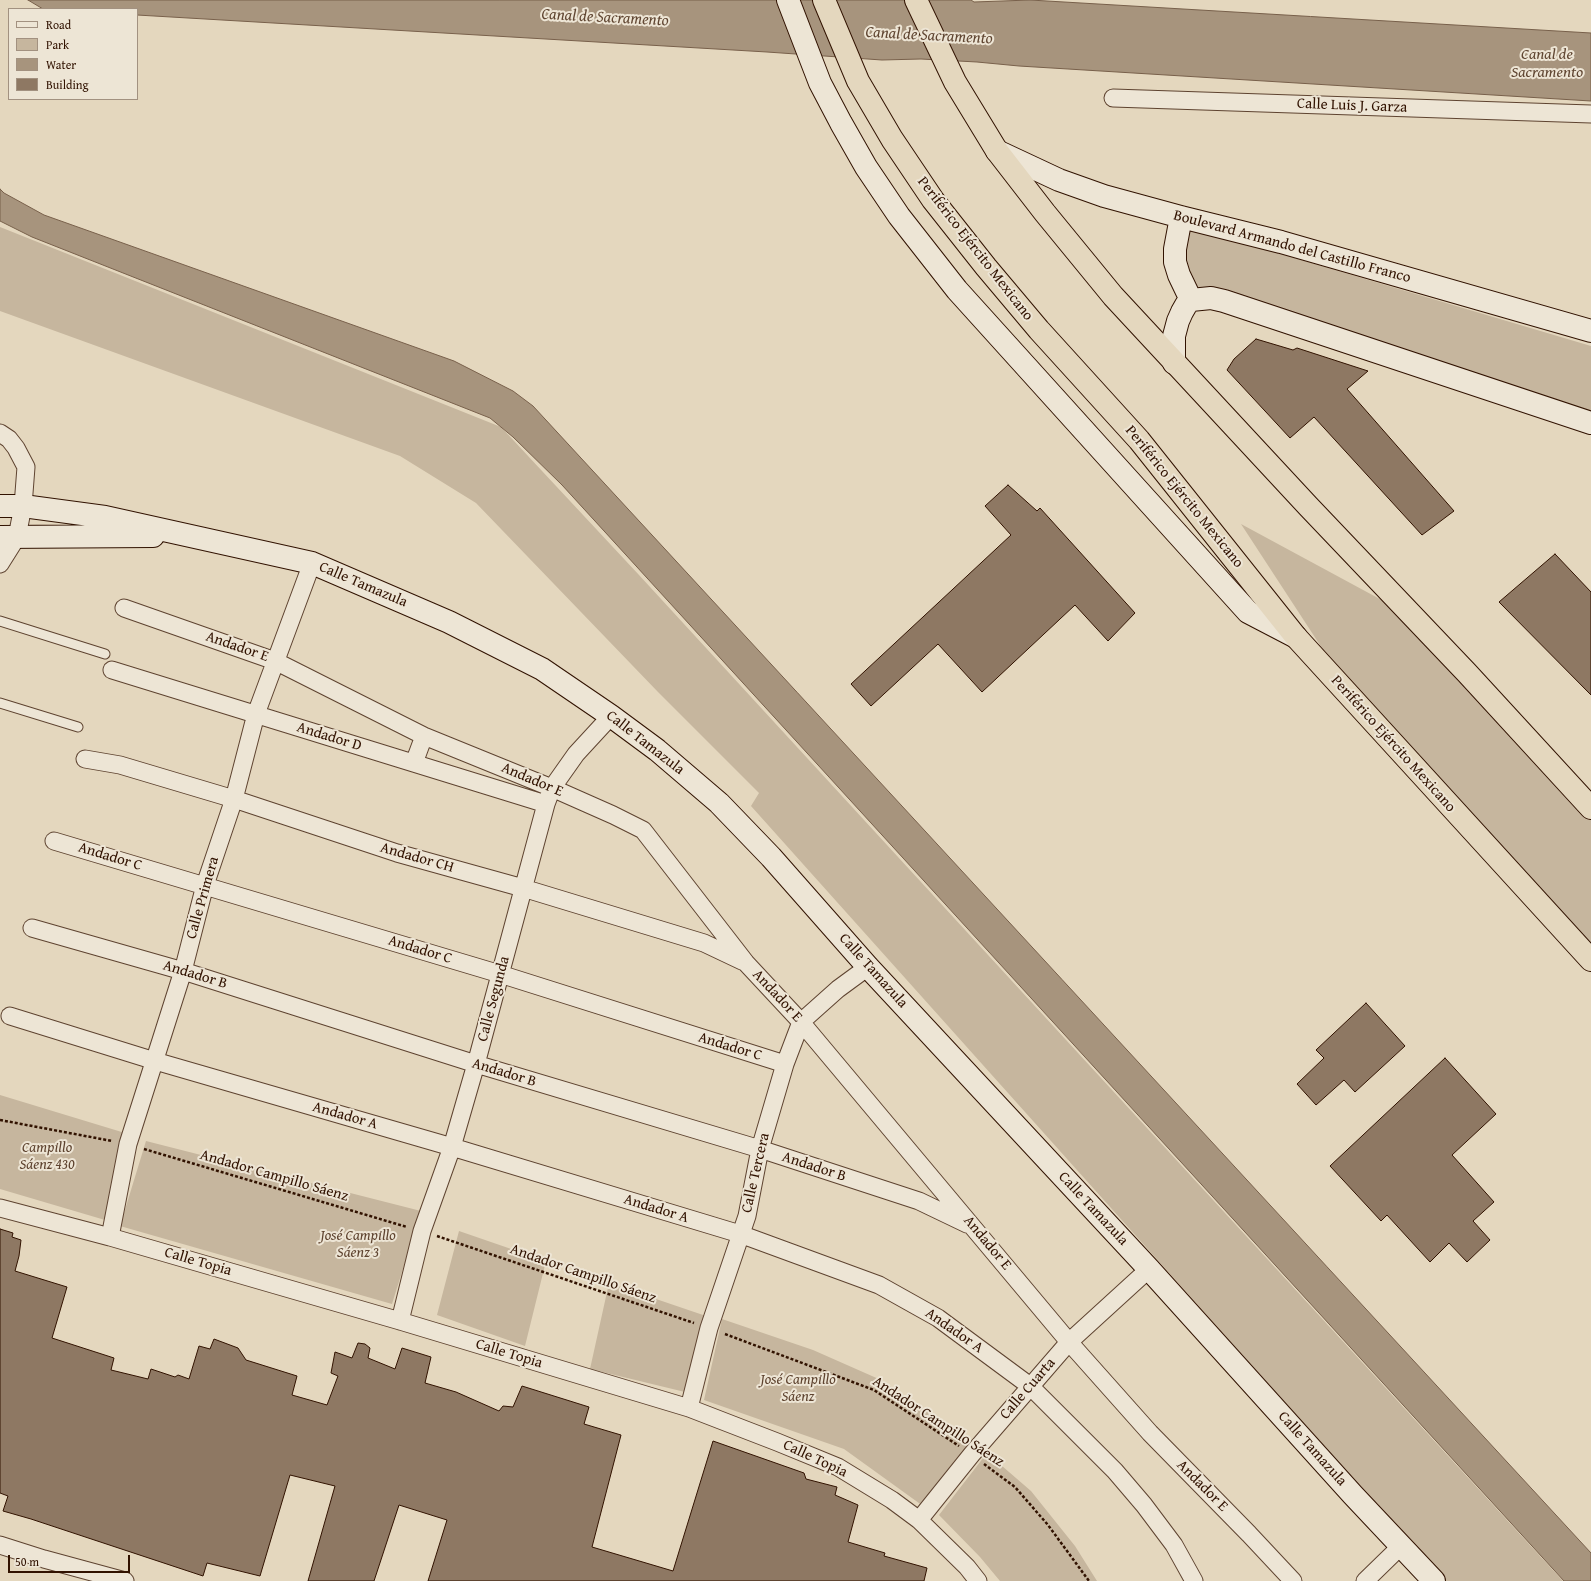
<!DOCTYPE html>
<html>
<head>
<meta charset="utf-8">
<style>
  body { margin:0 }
  #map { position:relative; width:1591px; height:1581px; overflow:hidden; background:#e4d7be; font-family:"Gentium Book Plus",serif }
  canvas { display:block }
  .legend { position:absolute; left:8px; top:8px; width:130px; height:92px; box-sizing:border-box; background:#ede5d5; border:1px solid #a29180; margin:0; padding:5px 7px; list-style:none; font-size:12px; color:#311200 }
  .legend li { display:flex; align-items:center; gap:8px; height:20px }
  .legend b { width:20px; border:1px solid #a29180 }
  .scale { position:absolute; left:8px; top:1555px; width:122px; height:18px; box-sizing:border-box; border:2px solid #311200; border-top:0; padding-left:5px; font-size:12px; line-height:14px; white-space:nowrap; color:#311200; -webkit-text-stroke:3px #ede5d5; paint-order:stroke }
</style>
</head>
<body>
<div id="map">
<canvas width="1591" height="1581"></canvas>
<ul class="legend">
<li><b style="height:5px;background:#ede5d5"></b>Road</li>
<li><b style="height:11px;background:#c6b69e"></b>Park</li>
<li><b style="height:11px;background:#a7947d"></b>Water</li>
<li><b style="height:11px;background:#8e7863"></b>Building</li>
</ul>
<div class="scale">50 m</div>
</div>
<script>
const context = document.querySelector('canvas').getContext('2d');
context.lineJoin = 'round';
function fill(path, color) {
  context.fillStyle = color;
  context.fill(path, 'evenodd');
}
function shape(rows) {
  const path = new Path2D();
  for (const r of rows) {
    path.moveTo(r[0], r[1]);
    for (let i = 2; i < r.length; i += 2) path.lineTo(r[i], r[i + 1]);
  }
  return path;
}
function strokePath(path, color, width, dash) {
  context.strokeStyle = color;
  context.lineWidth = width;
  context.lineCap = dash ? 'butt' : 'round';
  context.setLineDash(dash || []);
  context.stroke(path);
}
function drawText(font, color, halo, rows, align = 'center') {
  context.font = font + ' "Gentium Book Plus",serif';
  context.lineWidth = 4;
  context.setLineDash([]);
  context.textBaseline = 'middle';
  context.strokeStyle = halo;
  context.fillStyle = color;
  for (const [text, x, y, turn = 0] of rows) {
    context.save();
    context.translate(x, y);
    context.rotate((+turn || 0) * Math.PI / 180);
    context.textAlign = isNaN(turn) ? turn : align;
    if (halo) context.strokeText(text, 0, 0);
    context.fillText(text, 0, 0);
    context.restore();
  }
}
fill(shape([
  [1187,226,1591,346,1591,411,1224,294,1198,291,1181,252],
  [0,227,501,427,639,575,1563,1581,1445,1581,751,806,759,793,658,692,476,503,400,456,0,311],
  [1241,524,1402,611,1591,814,1591,953,1333,665],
  [0,1095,125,1133,105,1220,0,1189],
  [146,1141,421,1211,392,1304,120,1226],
  [459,1231,546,1261,525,1346,437,1315],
  [609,1283,706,1316,685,1392,590,1369],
  [722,1319,813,1350,881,1380,975,1444,923,1506,844,1449,704,1400],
  [987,1453,1031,1491,1075,1546,1097,1581,1000,1581,980,1557,939,1515]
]), '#c6b69e');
const water = shape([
  [28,0,971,0,974,2,1030,0,1591,33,1591,101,1019,66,977,62,921,59,882,60,767,52,137,15,137,9,43,9,28,0],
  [0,189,4,193,44,215,454,361,513,391,533,406,1591,1553,1591,1581,1564,1581,562,485,513,437,490,418,32,237,0,221,0,189]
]);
fill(water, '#a7947d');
strokePath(water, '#78604b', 1);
const building = shape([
  [1256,339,1293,350,1297,348,1368,371,1347,389,1454,511,1422,535,1314,417,1290,438,1227,370,1234,359,1256,339],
  [1008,485,1037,511,1040,508,1135,613,1108,641,1075,605,982,692,938,644,871,706,851,684,1011,535,985,506,1008,485],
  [1555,554,1591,592,1591,695,1499,602,1555,554],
  [1366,1003,1405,1046,1355,1092,1344,1080,1316,1105,1297,1084,1324,1058,1316,1050,1366,1003],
  [1445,1058,1496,1114,1452,1155,1494,1202,1473,1221,1490,1240,1467,1262,1449,1243,1430,1262,1387,1215,1381,1221,1330,1166,1445,1058],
  [0,1229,13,1233,12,1237,21,1240,19,1256,15,1271,67,1287,52,1338,114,1358,111,1370,148,1379,151,1369,175,1377,178,1375,189,1379,199,1346,210,1349,214,1339,238,1348,246,1360,297,1376,292,1395,327,1405,338,1376,331,1373,335,1352,352,1358,358,1343,365,1344,370,1348,368,1358,395,1369,402,1348,431,1357,425,1383,456,1392,499,1411,503,1406,513,1407,522,1386,589,1407,584,1424,621,1435,592,1547,673,1571,713,1441,804,1473,806,1479,837,1487,835,1495,858,1505,848,1542,885,1553,884,1556,927,1568,924,1581,428,1581,447,1520,399,1505,374,1581,308,1581,335,1486,290,1475,260,1576,207,1563,203,1576,31,1519,3,1511,8,1496,0,1493,0,1229]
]);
fill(building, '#8e7863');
strokePath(building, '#311200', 1);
const lane = shape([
  [0,621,105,654],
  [0,703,78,727]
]);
const street = shape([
  [1113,98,1591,114],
  [0,433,9,439,16,448,26,467,23,506,17,537,0,564],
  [124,608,275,661,424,736,552,788,613,815,643,830,746,963,801,1022,1069,1342,1150,1433,1249,1534,1293,1581],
  [112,670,546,804],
  [85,759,120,765,234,799,397,853,523,888,704,943,742,961],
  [414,763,424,736],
  [54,841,500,974,785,1064],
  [32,928,183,971,476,1064,760,1149,919,1201,967,1224],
  [10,1016,155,1061,452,1147,740,1234,879,1285,938,1318,1030,1386,1115,1471,1144,1505,1174,1545,1194,1581],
  [0,1208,110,1237,400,1321,689,1408,777,1442,838,1467,892,1500,919,1520,967,1567,978,1581],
  [110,1237,128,1144,183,971,205,885,234,799,256,714,312,563],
  [400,1321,422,1231,452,1147,476,1064,546,804,552,788,576,754,611,716],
  [689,1408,709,1328,747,1216,760,1149,785,1064,801,1022,838,989,868,967],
  [919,1520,972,1454,1069,1342,1149,1269],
  [0,1545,44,1559,125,1581],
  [1365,1581,1401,1546]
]);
const secondary = shape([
  [788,0,820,83,841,123,866,167,899,216,957,290,1248,612,1296,637],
  [997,151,1059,180,1104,196,1181,217,1281,242,1591,331],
  [1181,217,1175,249,1175,262,1179,275,1191,300],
  [1174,363,1174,336,1178,321,1182,312,1186,305,1191,300,1211,298,1224,301,1591,423],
  [0,506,23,506,105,517,312,563,449,622,542,669,611,716,657,750,719,803,771,857,868,967,1149,1269,1353,1495,1434,1581],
  [0,537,153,536]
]);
const highway = shape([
  [824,0,858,81,892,139,933,200,986,267,1039,330,1139,440,1296,637,1591,960],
  [916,0,955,82,997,151,1045,213,1113,296,1308,506,1467,673,1591,808]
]);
strokePath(lane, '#5e4330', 11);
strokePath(street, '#5e4330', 19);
strokePath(secondary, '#311200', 24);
strokePath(highway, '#311200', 24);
strokePath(shape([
  [0,1120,112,1141],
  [144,1149,407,1227],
  [437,1236,694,1323],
  [725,1334,874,1390,959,1446],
  [984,1464,1015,1487,1048,1525,1089,1581]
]), '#311200', 2.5, [3, 2]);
strokePath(lane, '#ede5d5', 9);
strokePath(street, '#ede5d5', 17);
strokePath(secondary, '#ede5d5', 22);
strokePath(highway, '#e4d7be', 22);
drawText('15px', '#311200', '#ede5d5', [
  ["Calle Luis J. Garza",1352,106,2],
  ["Boulevard Armando del Castillo Franco",1292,247,15],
  ["Periférico Ejército Mexicano",975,249,52],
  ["Periférico Ejército Mexicano",1184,497,51],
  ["Calle Tamazula",363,585,23],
  ["Andador E",237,647,19],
  ["Andador D",329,737,17],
  ["Calle Tamazula",645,743,38],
  ["Periférico Ejército Mexicano",1393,744,48],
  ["Andador E",532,780,23],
  ["Andador C",110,857,17],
  ["Andador CH",417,858,16],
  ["Calle Primera",203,898,-74],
  ["Andador C",420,950,17],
  ["Calle Tamazula",873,971,48],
  ["Andador B",195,975,17],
  ["Andador E",777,996,47],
  ["Calle Segunda",494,999,-75],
  ["Andador C",730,1047,17],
  ["Andador B",504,1073,17],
  ["Andador A",345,1116,16],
  ["Andador B",814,1167,18],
  ["Calle Tercera",756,1173,-77],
  ["Andador Campillo Sáenz",274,1176,16],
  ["Andador A",656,1209,17],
  ["Calle Tamazula",1093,1209,47],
  ["Andador E",987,1243,50],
  ["Calle Topia",198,1262,16],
  ["Andador Campillo Sáenz",583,1274,19],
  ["Andador A",954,1331,35],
  ["Calle Topia",509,1354,17],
  ["Calle Cuarta",1028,1389,-49],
  ["Andador Campillo Sáenz",938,1422,33],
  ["Calle Tamazula",1312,1449,48],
  ["Calle Topia",815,1459,25],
  ["Andador E",1202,1486,45]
]);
drawText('italic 15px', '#5e432f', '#ede5d5', [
  ["Campillo",47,1148],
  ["Sáenz 430",47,1165],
  ["José Campillo",358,1236],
  ["Sáenz 3",358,1253],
  ["José Campillo",798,1380],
  ["Sáenz",798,1397]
]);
drawText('italic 16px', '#604632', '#ede5d5', [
  ["Canal de Sacramento",605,18,3],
  ["Canal de Sacramento",929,36,3],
  ["Canal de",1547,55],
  ["Sacramento",1547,73]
]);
</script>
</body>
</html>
